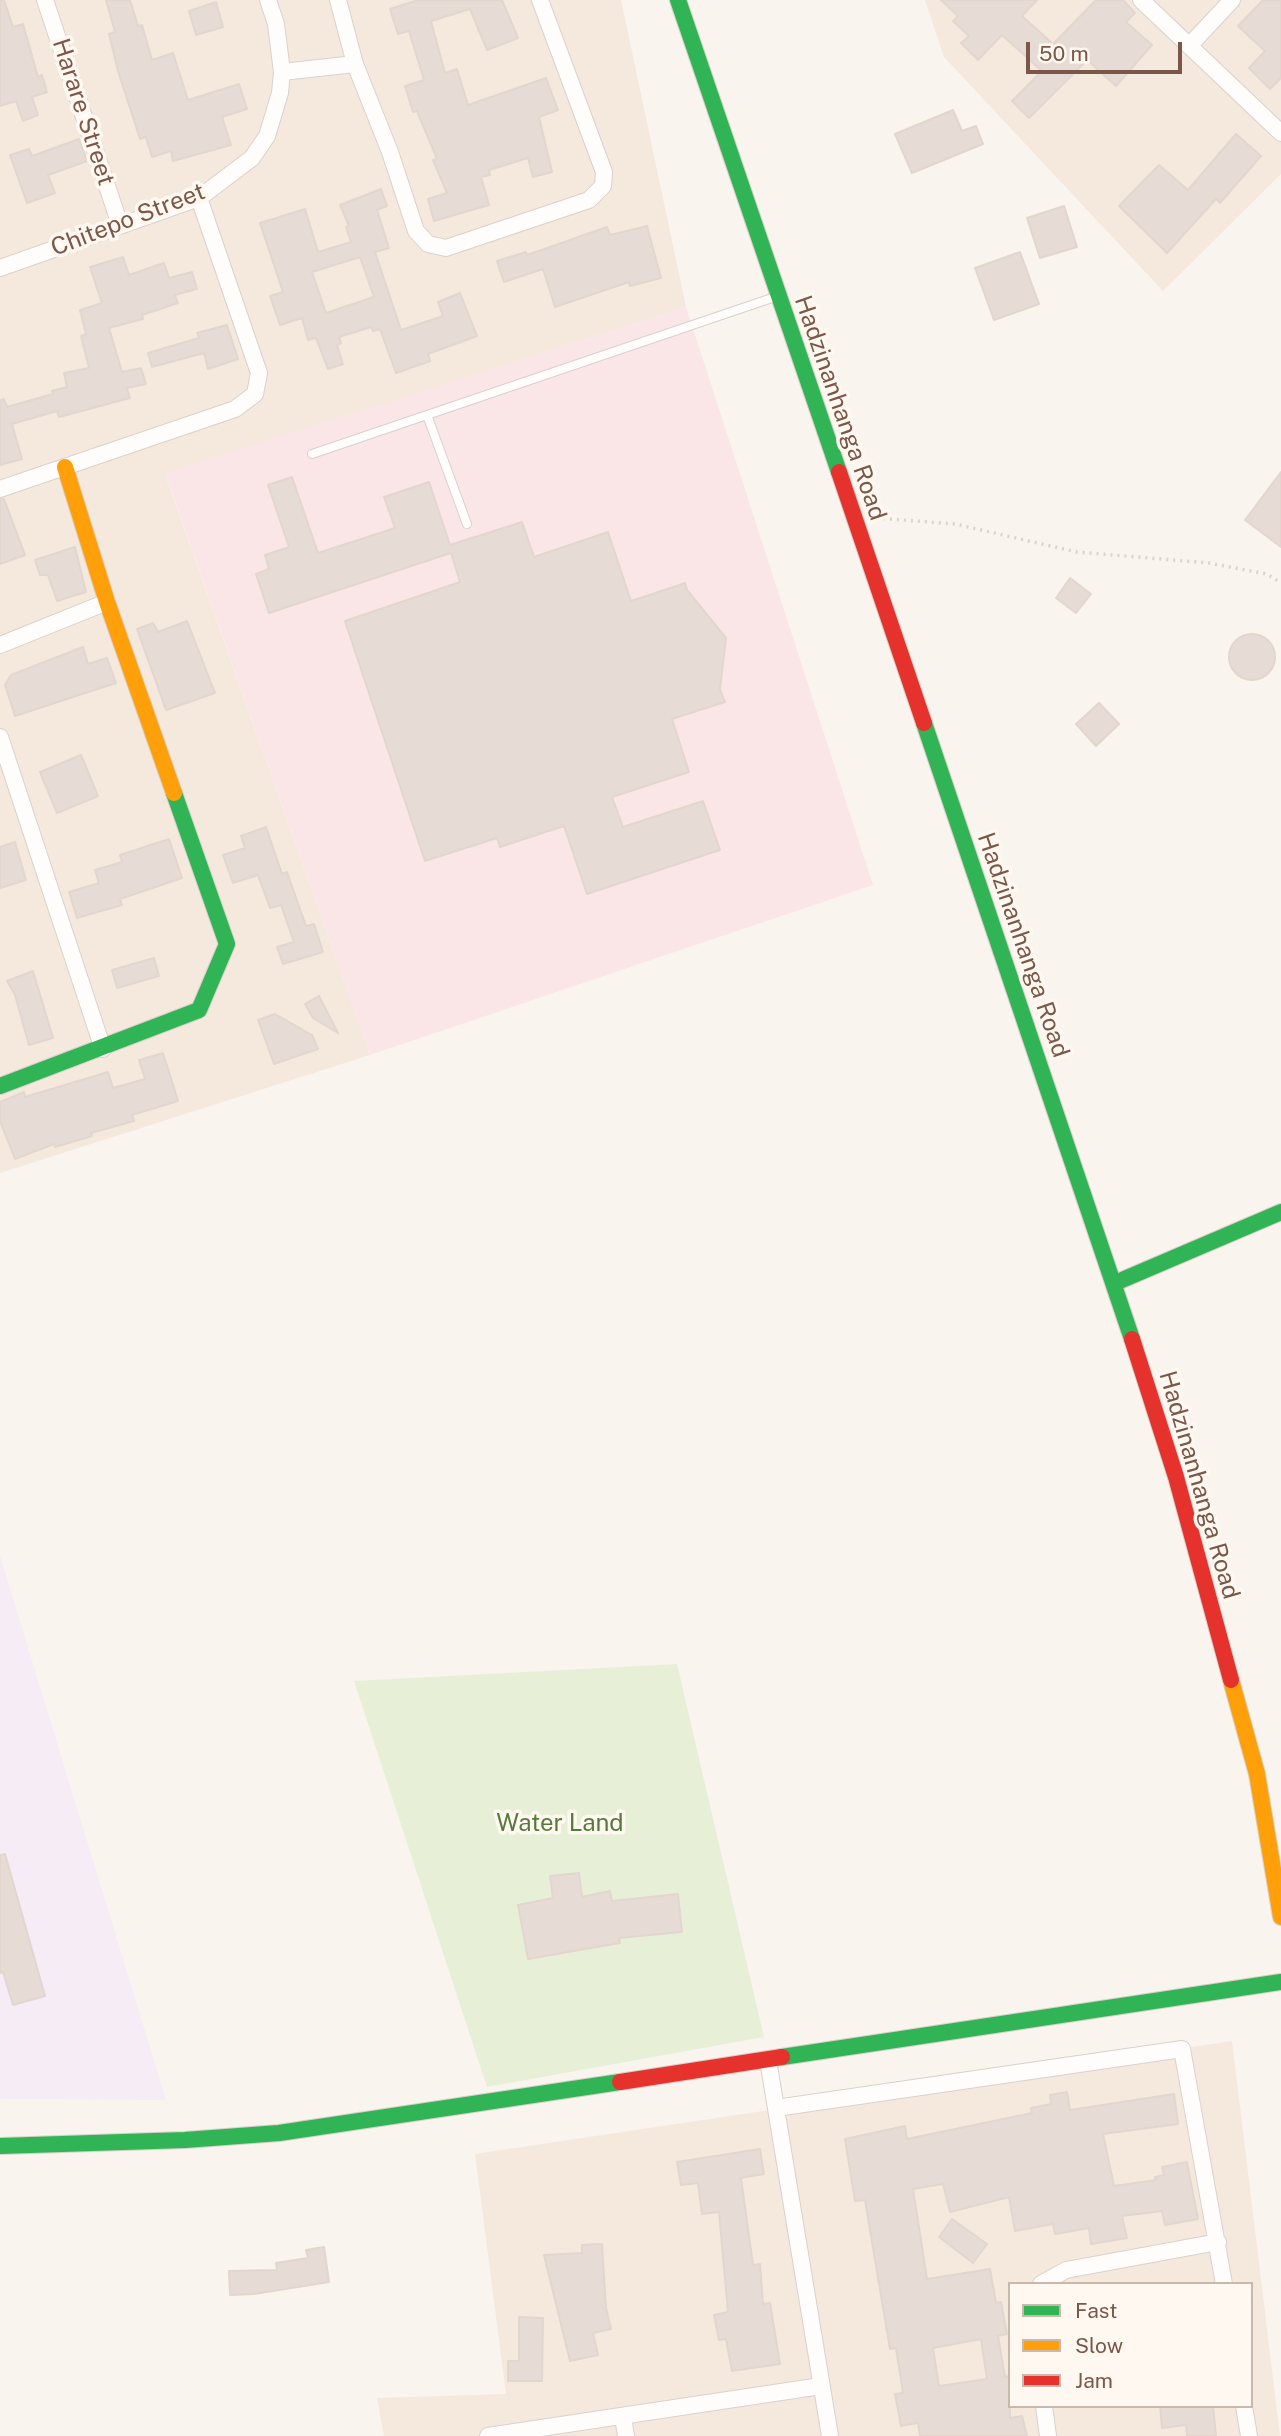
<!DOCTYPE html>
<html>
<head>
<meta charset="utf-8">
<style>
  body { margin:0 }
  #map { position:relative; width:1281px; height:2436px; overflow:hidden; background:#f9f4ee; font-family:"Public Sans",sans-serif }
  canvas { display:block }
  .legend { position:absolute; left:1008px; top:2282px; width:245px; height:126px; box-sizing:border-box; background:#fff8f0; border:2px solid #cab8ad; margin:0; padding:9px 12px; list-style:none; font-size:21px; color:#7b5749 }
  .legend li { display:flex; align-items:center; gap:14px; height:35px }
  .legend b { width:35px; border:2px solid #cab8ad }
  .scale { position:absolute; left:1026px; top:42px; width:156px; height:32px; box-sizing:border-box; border:4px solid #7b5749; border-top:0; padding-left:9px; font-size:21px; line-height:24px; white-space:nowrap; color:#7b5749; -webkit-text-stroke:5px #fff8f0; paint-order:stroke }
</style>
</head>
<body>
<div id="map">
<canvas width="1281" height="2436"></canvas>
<ul class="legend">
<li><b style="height:9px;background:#30b455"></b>Fast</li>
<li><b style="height:9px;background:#ff9f0a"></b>Slow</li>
<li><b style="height:9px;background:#e5322d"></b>Jam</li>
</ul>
<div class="scale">50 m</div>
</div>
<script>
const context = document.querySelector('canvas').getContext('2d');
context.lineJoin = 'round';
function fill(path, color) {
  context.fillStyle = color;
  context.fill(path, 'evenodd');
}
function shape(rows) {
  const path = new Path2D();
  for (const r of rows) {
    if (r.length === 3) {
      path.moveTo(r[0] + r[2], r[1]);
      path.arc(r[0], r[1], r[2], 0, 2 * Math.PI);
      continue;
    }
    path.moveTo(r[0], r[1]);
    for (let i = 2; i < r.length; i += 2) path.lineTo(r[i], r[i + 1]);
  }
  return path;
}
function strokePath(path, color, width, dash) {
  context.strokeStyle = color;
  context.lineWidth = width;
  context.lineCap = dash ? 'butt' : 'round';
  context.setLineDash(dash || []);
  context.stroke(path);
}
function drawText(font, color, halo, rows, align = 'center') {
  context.font = font + ' "Public Sans",sans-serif';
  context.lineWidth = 7;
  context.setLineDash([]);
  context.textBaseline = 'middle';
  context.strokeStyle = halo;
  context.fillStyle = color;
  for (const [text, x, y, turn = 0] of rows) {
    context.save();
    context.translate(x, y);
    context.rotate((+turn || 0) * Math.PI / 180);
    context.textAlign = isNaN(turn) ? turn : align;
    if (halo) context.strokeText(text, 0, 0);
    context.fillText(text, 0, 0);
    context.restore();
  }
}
fill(shape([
  [0,0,621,0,686,307,165,474,370,1055,0,1173],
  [925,0,1281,0,1281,174,1163,291,944,57],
  [1232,2041,1280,2436,384,2436,377,2398,506,2394,475,2154],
  [1010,2284,1251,2284,1251,2406,1010,2406]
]), '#f5e9de');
fill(shape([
  [0,1556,166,2100,0,2099]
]), '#f5ecf5');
fill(shape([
  [686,307,873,885,370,1055,165,473]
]), '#fbe6e7');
fill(shape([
  [677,1664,764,2037,487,2087,354,1681]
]), '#e7f0d7');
const building = shape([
  [0,0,4,0,13,27,23,24,38,77,42,75,47,92,32,97,38,115,23,121,16,101,0,106,0,0],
  [106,0,130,0,138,26,142,25,152,60,173,53,188,100,239,84,247,109,222,117,231,145,173,161,171,151,152,157,146,137,140,139,118,71,109,34,115,32,106,0],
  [418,0,502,0,518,38,487,50,470,9,431,21,445,73,457,69,468,105,546,78,558,110,539,117,552,172,533,177,528,158,489,170,490,175,481,177,489,205,434,221,428,199,447,193,433,160,437,159,417,111,413,112,405,86,424,80,409,31,398,34,390,9,418,0],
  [941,0,1037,0,1022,16,1053,44,1096,0,1123,0,1135,13,1126,22,1152,45,1116,86,1087,60,1029,118,1012,101,1042,71,1002,35,978,60,961,43,969,36,953,21,958,16,941,0],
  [1263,0,1281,0,1281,78,1270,89,1249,68,1265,51,1238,26,1263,0],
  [216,2,223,27,196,35,189,11,216,2],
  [953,110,962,131,976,126,983,144,912,173,895,134,953,110],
  [1236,134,1261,156,1220,203,1216,199,1167,253,1119,206,1159,165,1188,190,1236,134],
  [79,139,87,161,48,175,55,193,27,203,10,155,29,149,32,156,79,139],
  [381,189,387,206,377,210,389,248,375,252,401,330,443,316,438,302,460,293,477,336,428,354,430,361,396,373,380,329,373,331,371,327,339,337,341,343,337,345,343,364,328,369,316,338,308,340,302,318,280,325,270,296,283,292,260,223,305,209,318,252,351,242,346,227,349,226,340,205,381,189],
  [360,257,374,297,326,313,312,272,360,257],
  [1064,206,1077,247,1040,258,1027,218,1064,206],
  [647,226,661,278,630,286,629,282,555,307,543,269,504,282,497,261,526,252,527,255,607,227,610,235,647,226],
  [1020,252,1039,304,994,320,975,268,1020,252],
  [123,257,129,275,164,263,169,278,192,272,197,289,175,295,178,303,142,315,143,319,109,328,122,372,141,368,146,384,127,388,130,398,59,417,57,411,12,424,22,459,0,465,0,400,4,399,7,407,53,394,52,391,67,387,64,373,89,368,81,336,86,334,80,310,102,303,90,267,123,257],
  [227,325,238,359,208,369,204,353,152,367,148,353,199,338,197,333,227,325],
  [1281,472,1281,547,1245,520,1281,472],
  [292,477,318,553,395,528,384,497,429,482,450,545,522,522,534,557,608,532,631,601,685,583,687,590,726,638,720,689,725,702,672,719,689,772,612,797,623,827,703,801,720,850,587,894,564,826,500,847,497,838,425,861,345,621,460,582,451,553,269,613,256,574,269,569,265,555,289,547,268,485,292,477],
  [0,499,4,499,25,555,0,564,0,499],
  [75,547,86,592,57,601,48,575,40,575,35,560,75,547],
  [1070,578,1091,594,1076,613,1056,598,1070,578],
  [187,621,215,693,166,710,137,629,153,623,158,632,187,621],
  [1252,657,23],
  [83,647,88,664,107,658,116,683,15,716,5,685,11,675,83,647],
  [1099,703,1119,724,1096,746,1076,724,1099,703],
  [81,755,98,796,57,813,40,772,81,755],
  [266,827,282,874,287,872,306,926,314,924,323,952,283,964,277,947,294,942,281,905,270,908,258,875,233,883,223,855,245,848,241,836,266,827],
  [169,839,182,878,120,899,122,905,77,918,69,892,99,883,95,870,122,862,120,855,169,839],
  [15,842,26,880,0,888,0,847,15,842],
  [154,958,159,976,117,988,112,970,154,958],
  [33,971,53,1038,29,1045,15,995,7,981,33,971],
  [319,996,338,1033,313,1018,305,1004,319,996],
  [275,1014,312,1035,318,1049,274,1064,258,1020,275,1014],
  [163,1053,178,1101,132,1115,134,1121,91,1133,92,1136,55,1147,54,1144,15,1159,0,1121,0,1102,24,1092,25,1097,108,1072,113,1088,145,1079,139,1060,163,1053],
  [5,1854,45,1996,13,2005,3,1972,0,1973,0,1855,5,1854],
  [579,1873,582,1897,610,1891,612,1901,678,1894,682,1932,619,1938,620,1943,528,1959,518,1905,553,1898,550,1876,579,1873],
  [1067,2092,1070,2110,1174,2094,1178,2124,1103,2134,1114,2186,1156,2180,1155,2177,1164,2175,1162,2167,1187,2162,1198,2219,1165,2225,1162,2211,1122,2216,1127,2238,1091,2244,1089,2228,1055,2234,1053,2224,1015,2231,1009,2197,950,2212,943,2184,913,2189,927,2279,990,2269,996,2303,1001,2302,1007,2334,998,2336,1005,2377,1010,2376,1010,2418,1022,2416,1027,2436,920,2436,918,2423,901,2426,895,2394,903,2393,896,2348,890,2349,865,2200,855,2201,845,2139,905,2126,907,2139,1032,2113,1031,2108,1051,2104,1050,2095,1067,2092],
  [981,2339,987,2379,939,2386,933,2348,981,2339],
  [760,2149,764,2174,741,2178,753,2265,760,2264,763,2304,770,2303,780,2364,732,2371,726,2339,719,2340,714,2315,728,2312,719,2212,702,2214,698,2183,681,2185,677,2162,760,2149],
  [952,2219,987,2244,973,2263,939,2237,952,2219],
  [602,2244,606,2308,611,2329,593,2333,598,2355,570,2361,544,2255,582,2253,582,2245,602,2244],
  [324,2247,329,2282,254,2294,230,2295,229,2271,277,2270,276,2263,308,2258,306,2250,324,2247],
  [519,2317,543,2318,542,2381,508,2381,508,2361,519,2361,519,2317],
  [1160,2406,1213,2406,1216,2436,1187,2436,1186,2425,1162,2428,1160,2406]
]);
fill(building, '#e6dcd5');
strokePath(building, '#e2d6cf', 2);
const lane = shape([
  [427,415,467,524],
  [312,454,775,297]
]);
const street = shape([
  [45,0,120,225],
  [338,0,355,64],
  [1141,0,1281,133],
  [1189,46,1232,0],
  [282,72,355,64,390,152,416,231,428,244,446,248,589,200,603,186,604,172,540,0],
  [0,268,199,198,252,158,267,136,280,93,282,72,276,24,268,0],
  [0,489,235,409,255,394,259,373,199,198],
  [0,645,107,602],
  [0,737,103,1049],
  [768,2060,830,2436],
  [776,2108,1182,2049,1224,2284],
  [1041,2284,1066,2270,1218,2242],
  [1044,2406,1048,2436],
  [1244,2406,1249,2436],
  [623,2417,626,2436],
  [488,2436,821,2386]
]);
const fast = shape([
  [678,0,839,472],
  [924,723,1132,1339],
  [0,1086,199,1010,227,944,174,793],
  [1115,1283,1281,1212],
  [782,2057,1281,1982],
  [0,2146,185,2140,279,2133,620,2082]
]);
const slow = shape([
  [65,467,107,602,174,793],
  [1231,1680,1257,1774,1281,1917]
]);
const jam = shape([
  [839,472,924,723],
  [1132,1339,1176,1477,1231,1680],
  [620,2082,782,2057]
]);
strokePath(lane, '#d9d1cb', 10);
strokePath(street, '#d9d1cb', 18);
strokePath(fast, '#d9cfc9', 18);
strokePath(slow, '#d9cfc9', 18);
strokePath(jam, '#d9cfc9', 18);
strokePath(shape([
  [876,518,955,524,1077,552,1209,563,1267,574,1281,583]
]), '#dcd2ce', 3.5, [2, 5]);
strokePath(lane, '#fefdfc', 8);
strokePath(street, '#fefdfc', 16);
strokePath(fast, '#30b455', 16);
strokePath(slow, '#ff9f0a', 16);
strokePath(jam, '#e5322d', 16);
drawText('24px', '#7b5749', '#fff8f0', [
  ["Harare Street",83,112,72],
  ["Chitepo Street",128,220,-21],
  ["Hadzinanhanga Road",840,408,71],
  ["Hadzinanhanga Road",1023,945,71],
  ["Hadzinanhanga Road",1199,1485,74]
]);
drawText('24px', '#547b3d', '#fff8f0', [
  ["Water Land",560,1824]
]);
</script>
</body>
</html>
